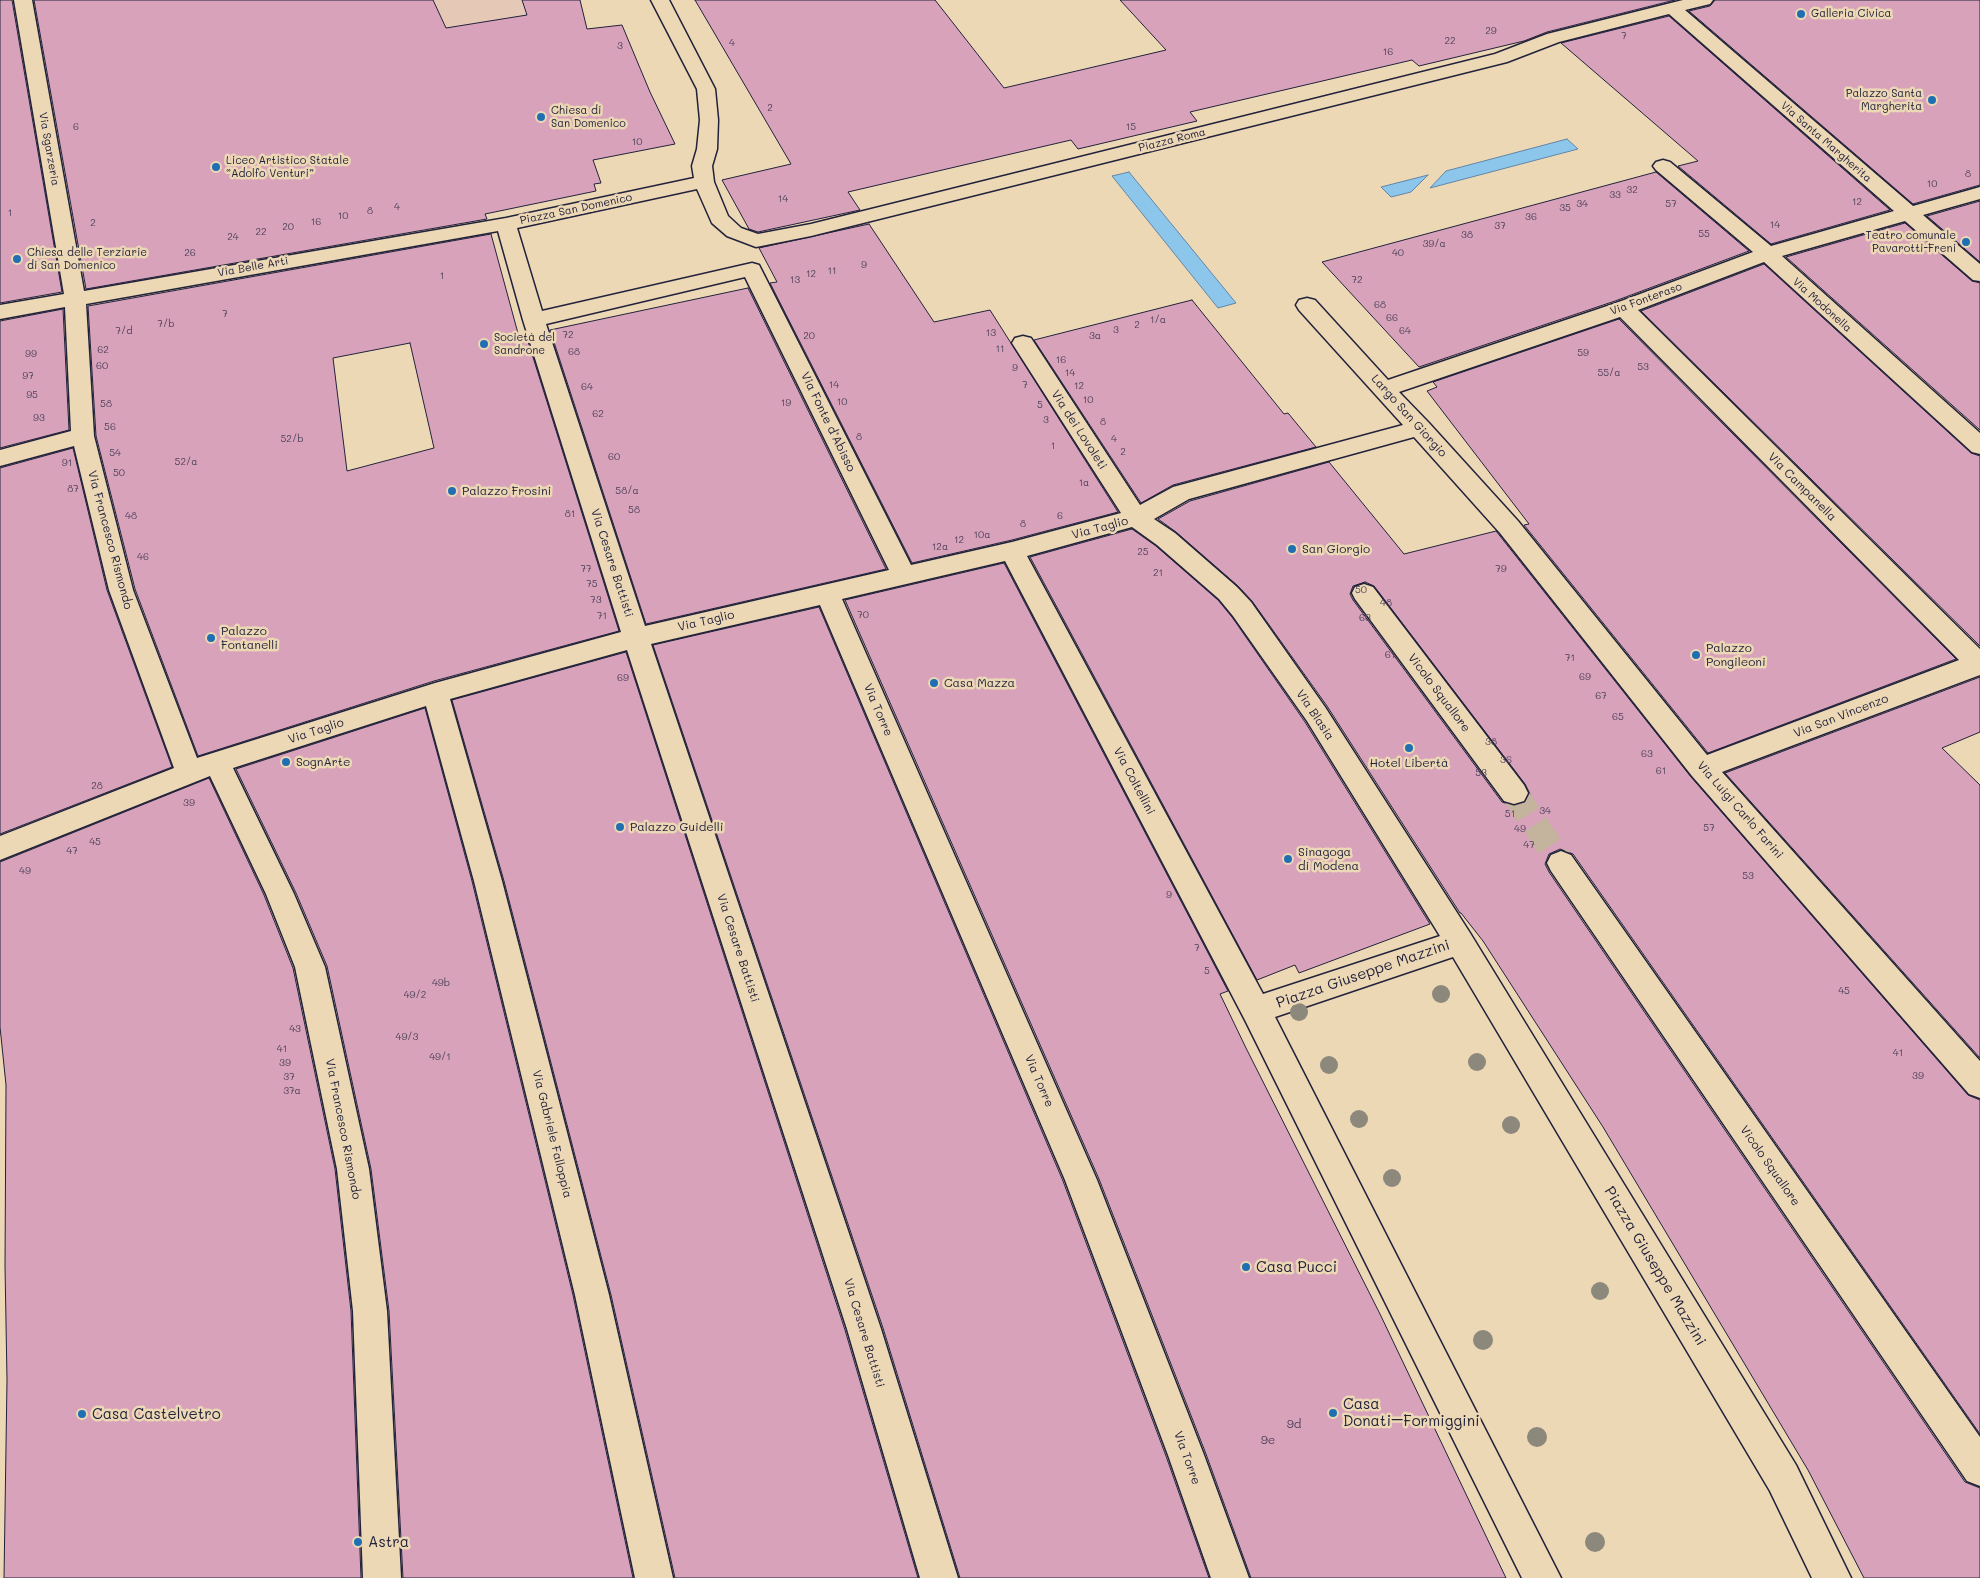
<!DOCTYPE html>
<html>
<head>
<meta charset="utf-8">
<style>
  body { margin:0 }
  canvas { display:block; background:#edd8b6 }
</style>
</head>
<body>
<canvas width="1980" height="1578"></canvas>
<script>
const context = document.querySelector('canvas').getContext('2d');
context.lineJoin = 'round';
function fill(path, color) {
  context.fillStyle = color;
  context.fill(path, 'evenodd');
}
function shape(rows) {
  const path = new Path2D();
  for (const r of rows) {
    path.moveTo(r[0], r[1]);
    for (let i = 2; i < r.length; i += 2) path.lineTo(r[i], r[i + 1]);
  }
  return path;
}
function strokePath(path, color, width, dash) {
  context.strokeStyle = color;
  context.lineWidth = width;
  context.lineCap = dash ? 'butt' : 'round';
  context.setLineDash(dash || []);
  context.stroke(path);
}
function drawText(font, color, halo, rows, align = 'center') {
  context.font = font + ' Mali,sans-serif';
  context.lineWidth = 5;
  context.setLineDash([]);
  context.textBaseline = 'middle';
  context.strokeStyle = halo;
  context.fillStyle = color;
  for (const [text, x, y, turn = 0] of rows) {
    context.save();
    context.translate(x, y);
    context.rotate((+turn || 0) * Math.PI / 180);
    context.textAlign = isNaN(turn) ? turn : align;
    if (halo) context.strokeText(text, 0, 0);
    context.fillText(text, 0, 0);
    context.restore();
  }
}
fill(shape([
  [433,0,580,0,587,29,449,34]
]), '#e6c8b7');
const water = shape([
  [1567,139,1578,149,1430,188,1446,171,1567,139],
  [1129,172,1236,303,1218,308,1112,176,1129,172],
  [1428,175,1411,192,1391,197,1381,187,1428,175]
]);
fill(water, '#8cc7eb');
strokePath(water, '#6285a5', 1);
const building = shape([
  [0,0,12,0,62,292,0,303,0,0],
  [34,0,433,0,446,28,527,15,522,0,580,0,587,29,622,25,650,92,675,144,593,160,601,183,594,184,596,191,485,214,487,219,86,289,34,0],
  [695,0,935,0,1004,88,1166,50,1120,0,1675,0,1547,32,1524,41,1419,66,1412,60,1190,112,1197,121,1078,149,1071,140,848,192,860,210,758,232,749,229,722,180,791,164,695,0],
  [1715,0,1980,0,1980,185,1913,204,1689,11,1710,6,1715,0],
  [1669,16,1890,210,1771,244,1678,166,1698,161,1561,43,1669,16],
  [1656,172,1749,251,1615,301,1419,367,1322,262,1656,172],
  [1980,201,1980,262,1927,216,1980,201],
  [1905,223,1972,281,1980,283,1980,430,1786,257,1905,223],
  [869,224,934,322,990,310,1118,512,1012,540,912,563,770,283,777,282,759,248,869,224],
  [491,234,519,337,526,335,619,631,434,681,198,756,135,589,96,436,88,306,491,234],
  [410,343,434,448,347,471,333,358,410,343],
  [1764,264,1971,453,1980,456,1980,646,1641,311,1764,264],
  [748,288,886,569,646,624,550,330,748,288],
  [1192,300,1284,414,1288,413,1316,447,1173,485,1141,503,1034,340,1192,300],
  [63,309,69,430,0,448,0,321,63,309],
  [1619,319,1956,659,1708,753,1524,525,1529,524,1427,391,1437,387,1433,382,1619,319],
  [73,448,107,590,172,767,0,834,0,468,73,448],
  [1329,462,1404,554,1496,531,1691,777,1968,1095,1980,1100,1980,1434,1573,854,1560,849,1549,854,1545,864,1549,872,1965,1482,1980,1488,1980,1578,1864,1578,1808,1470,1603,1127,1483,941,1461,913,1460,913,1327,706,1252,601,1238,586,1176,532,1158,519,1190,501,1329,462],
  [1365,582,1374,586,1525,784,1530,794,1525,803,1513,806,1502,802,1353,600,1350,594,1353,586,1365,582],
  [1132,529,1156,546,1218,600,1232,617,1305,722,1430,924,1299,973,1295,965,1257,980,1030,557,1132,529],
  [1004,563,1228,991,1220,994,1246,1048,1380,1314,1506,1578,1251,1578,1206,1454,1099,1179,845,600,1004,563],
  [819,607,1063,1181,1166,1456,1209,1578,960,1578,883,1328,653,645,819,607],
  [626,652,845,1330,918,1578,675,1578,611,1295,504,881,452,700,626,652],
  [1980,677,1980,732,1942,748,1980,785,1980,1058,1725,773,1980,677],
  [425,708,472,881,573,1295,633,1578,403,1578,389,1311,371,1169,327,966,296,893,236,769,425,708],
  [209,778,264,895,293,968,335,1169,351,1311,361,1578,4,1578,7,1380,5,1266,6,1085,0,1027,0,862,209,778]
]);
fill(building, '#d7a2ba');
strokePath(building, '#22223b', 1);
strokePath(shape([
  [1514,793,1561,863]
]), '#c4b49d', 26, [26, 12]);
const street = shape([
  [14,0,32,0,84,291,506,218,694,178,692,166,697,149,700,120,697,89,651,0,669,0,715,89,718,120,717,149,712,166,714,182,728,216,741,228,758,234,811,224,1495,54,1547,34,1683,0,1713,0,1710,4,1685,10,1913,206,1980,187,1980,199,1923,215,1980,264,1980,281,1973,280,1905,221,1782,256,1980,433,1980,454,1972,452,1764,262,1638,310,1980,649,1980,675,1722,772,1980,1061,1980,1098,1969,1094,1692,776,1500,533,1414,437,1189,499,1154,519,1175,533,1237,587,1251,602,1325,707,1470,933,1796,1465,1851,1578,1812,1578,1770,1491,1453,957,1275,1017,1561,1578,1522,1578,1245,1020,1005,561,842,599,1097,1180,1204,1455,1249,1578,1211,1578,1168,1455,1065,1180,820,605,651,644,881,1329,958,1578,920,1578,847,1329,627,650,450,699,502,881,609,1295,673,1578,635,1578,575,1295,474,881,426,706,233,768,294,894,325,967,369,1169,387,1311,401,1578,363,1578,353,1311,337,1169,295,967,266,894,210,776,0,860,0,836,174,768,109,590,74,446,0,466,0,450,71,431,65,307,0,319,0,305,64,294,14,0],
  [1669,14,1894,211,1771,246,1670,162,1663,160,1656,162,1653,166,1656,170,1753,252,1616,303,1388,380,1315,300,1307,298,1299,300,1296,305,1299,310,1403,425,1173,487,1140,505,1031,338,1023,336,1015,338,1012,343,1121,513,1012,542,911,565,759,265,752,263,542,311,517,228,697,189,712,223,727,236,756,247,811,236,1507,62,1559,42,1669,14],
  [498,231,523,320,621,632,435,683,197,758,133,590,94,436,86,304,498,231],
  [745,277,889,570,645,626,546,324,745,277],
  [1620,317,1959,660,1707,755,1518,521,1429,423,1399,392,1620,317],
  [1132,527,1157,545,1219,599,1233,616,1307,721,1440,936,1263,994,1027,556,1132,527],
  [1364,584,1373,587,1524,785,1528,793,1524,801,1514,804,1504,801,1355,599,1352,593,1355,587,1364,584],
  [1561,851,1571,855,1980,1437,1980,1486,1967,1481,1551,871,1547,863,1551,855,1561,851]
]);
strokePath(street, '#22223b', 3);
fill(street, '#edd8b6');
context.fillStyle = '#8d887c';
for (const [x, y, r] of [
  [1441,994,9],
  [1299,1012,9],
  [1477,1062,9],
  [1329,1065,9],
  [1359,1119,9],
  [1511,1125,9],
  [1392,1178,9],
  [1600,1291,9],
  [1483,1340,10],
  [1537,1437,10],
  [1595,1542,10]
]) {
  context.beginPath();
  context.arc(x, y, r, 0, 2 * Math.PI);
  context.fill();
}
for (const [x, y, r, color] of [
  [1801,14,5,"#1f6fb2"],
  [1932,100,5,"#1f6fb2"],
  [541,117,5,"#1f6fb2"],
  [216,167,5,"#1f6fb2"],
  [1966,242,5,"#1f6fb2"],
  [17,259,5,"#1f6fb2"],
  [484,344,5,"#1f6fb2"],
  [452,491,5,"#1f6fb2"],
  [1292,549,5,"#1f6fb2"],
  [211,638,5,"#1f6fb2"],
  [1696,655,5,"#1f6fb2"],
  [934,683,5,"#1f6fb2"],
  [1409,748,5,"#1f6fb2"],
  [286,762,5,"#1f6fb2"],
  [620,827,5,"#1f6fb2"],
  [1288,859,5,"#1f6fb2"],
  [1246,1267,5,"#1f6fb2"],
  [1333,1413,5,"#1f6fb2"],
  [82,1414,5,"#1f6fb2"],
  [358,1542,5,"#1f6fb2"]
]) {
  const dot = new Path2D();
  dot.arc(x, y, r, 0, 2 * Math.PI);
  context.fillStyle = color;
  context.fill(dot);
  strokePath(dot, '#edd8b6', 2);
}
drawText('10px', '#4f425b', null, [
  ["29",1491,31],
  ["7",1624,36],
  ["22",1450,41],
  ["4",732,43],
  ["3",620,46],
  ["16",1388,52],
  ["2",770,108],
  ["6",76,127],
  ["15",1131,127],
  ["10",637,142],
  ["8",1968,174],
  ["10",1932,184],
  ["32",1632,190],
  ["33",1615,195],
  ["14",783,199],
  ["12",1857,202],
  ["34",1582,204],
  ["57",1671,204],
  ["4",397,207],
  ["35",1565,208],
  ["8",370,211],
  ["1",10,213],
  ["10",343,216],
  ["36",1531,217],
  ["16",316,222],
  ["2",93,223],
  ["14",1775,225],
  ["37",1500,226],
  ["20",288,227],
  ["22",261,232],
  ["55",1704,234],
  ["38",1467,235],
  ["24",233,237],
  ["39/a",1434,244],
  ["26",190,253],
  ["40",1398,253],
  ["9",864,265],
  ["11",832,271],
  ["12",811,274],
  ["1",442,276],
  ["13",795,280],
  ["72",1357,280],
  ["68",1380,305],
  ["7",225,314],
  ["66",1392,318],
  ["1/a",1158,320],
  ["7/b",166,324],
  ["2",1137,325],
  ["3",1116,330],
  ["7/d",124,331],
  ["64",1405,331],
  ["13",991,333],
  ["72",568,335],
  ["20",809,336],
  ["3a",1095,336],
  ["11",1000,349],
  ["62",103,350],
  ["68",574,352],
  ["59",1583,353],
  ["99",31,354],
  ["16",1061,360],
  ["60",102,366],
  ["53",1643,367],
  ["9",1015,368],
  ["14",1070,373],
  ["55/a",1609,373],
  ["97",28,376],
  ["14",834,385],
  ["7",1025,385],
  ["12",1079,386],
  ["64",587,387],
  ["95",32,395],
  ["10",1088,400],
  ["10",842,402],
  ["19",786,403],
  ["58",106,404],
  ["5",1040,405],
  ["62",598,414],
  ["93",39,418],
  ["3",1046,420],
  ["8",1103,422],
  ["56",110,427],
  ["8",859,437],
  ["52/b",292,439],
  ["4",1114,439],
  ["1",1053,446],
  ["2",1123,452],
  ["54",115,453],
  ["60",614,457],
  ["52/a",186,462],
  ["91",67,463],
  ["50",119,473],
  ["1a",1084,483],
  ["87",73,489],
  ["58/a",627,491],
  ["58",634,510],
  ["81",570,514],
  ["48",131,516],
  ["6",1060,516],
  ["8",1023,524],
  ["10a",982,535],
  ["12",959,540],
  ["12a",940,547],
  ["25",1143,552],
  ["46",143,557],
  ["77",586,569],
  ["79",1501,569],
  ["21",1158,573],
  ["75",592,584],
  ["50",1361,590],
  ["73",596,600],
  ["48",1386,603],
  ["70",863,615],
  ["71",602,616],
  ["63",1365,618],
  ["61",1390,655],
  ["71",1570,658],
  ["69",1585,677],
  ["69",623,678],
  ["67",1601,696],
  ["65",1618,717],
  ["38",1491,742],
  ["63",1647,754],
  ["36",1506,760],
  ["61",1661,771],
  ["53",1481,773],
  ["28",97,786],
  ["39",189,803],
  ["34",1545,811],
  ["51",1510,814],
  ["57",1709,828],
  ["49",1520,829],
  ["45",95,842],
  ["47",1529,845],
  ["47",72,851],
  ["49",25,871],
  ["53",1748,876],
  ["9",1169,895],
  ["7",1197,948],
  ["5",1207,971],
  ["49b",441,983],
  ["45",1844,991],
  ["49/2",415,995],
  ["43",295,1029],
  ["49/3",407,1037],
  ["41",282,1049],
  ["41",1898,1053],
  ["49/1",440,1057],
  ["39",285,1063],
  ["39",1918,1076],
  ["37",289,1077],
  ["37a",292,1091]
]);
drawText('11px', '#22223b', '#edd8b6', [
  ["Galleria Civica",1811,14],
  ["Palazzo Santa",1922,94,"right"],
  ["Margherita",1922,107,"right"],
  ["Chiesa di",551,111],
  ["San Domenico",551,124],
  ["Liceo Artistico Statale",226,161],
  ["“Adolfo Venturi”",226,174],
  ["Teatro comunale",1956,236,"right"],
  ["Pavarotti-Freni",1956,249,"right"],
  ["Chiesa delle Terziarie",27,253],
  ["di San Domenico",27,266],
  ["Società del",494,338],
  ["Sandrone",494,351]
], 'left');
drawText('11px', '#22223b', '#edd8b6', [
  ["Piazza Roma",1172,140,-14],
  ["Via Santa Margherita",1826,142,41],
  ["Via Sgarzeria",49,149,80],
  ["Piazza San Domenico",576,209,-12],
  ["Via Belle Arti",253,267,-10],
  ["Via Fonteraso",1646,299,-20],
  ["Via Modonella",1822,305,42]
]);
drawText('12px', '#22223b', '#edd8b6', [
  ["Largo San Giorgio",1409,416,48],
  ["Via Fonte d’Abisso",828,422,64],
  ["Via dei Lovoleti",1079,430,57],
  ["Via Campanella",1802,487,45],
  ["Via Taglio",1100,528,-15],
  ["Via Francesco Rismondo",110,540,75],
  ["Via Cesare Battisti",612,563,72],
  ["Via Taglio",706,621,-13],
  ["Vicolo Squallore",1439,693,53],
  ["Via Torre",878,710,67],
  ["Via Blasia",1315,715,56],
  ["Via San Vincenzo",1841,716,-21],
  ["Via Taglio",316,731,-18],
  ["Via Coltellini",1134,781,62],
  ["Via Luigi Carlo Farini",1740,810,49],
  ["Via Cesare Battisti",738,948,72],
  ["Via Torre",1039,1081,67],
  ["Via Francesco Rismondo",343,1129,79],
  ["Via Gabriele Falloppia",552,1134,76],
  ["Vicolo Squallore",1770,1166,55],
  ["Via Cesare Battisti",864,1333,73],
  ["Via Torre",1187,1458,70]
]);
drawText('12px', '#22223b', '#edd8b6', [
  ["Palazzo Frosini",462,491],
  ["San Giorgio",1302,549],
  ["Palazzo",221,631],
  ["Fontanelli",221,645],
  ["Palazzo",1706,648],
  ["Pongileoni",1706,662],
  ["Casa Mazza",944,683],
  ["SognArte",296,762],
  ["Hotel Libertà",1409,763,"center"],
  ["Palazzo Guidelli",630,827],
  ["Sinagoga",1298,852],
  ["di Modena",1298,866]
], 'left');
drawText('12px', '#4f425b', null, [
  ["9d",1294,1424],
  ["9e",1268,1440]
]);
drawText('15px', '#22223b', '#edd8b6', [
  ["Piazza Giuseppe Mazzini",1363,974,-19],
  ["Piazza Giuseppe Mazzini",1655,1266,59]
]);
drawText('15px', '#22223b', '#edd8b6', [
  ["Casa Pucci",1256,1267],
  ["Casa",1343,1404],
  ["Donati–Formiggini",1343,1421],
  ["Casa Castelvetro",92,1414],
  ["Astra",368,1542]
], 'left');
</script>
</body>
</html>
